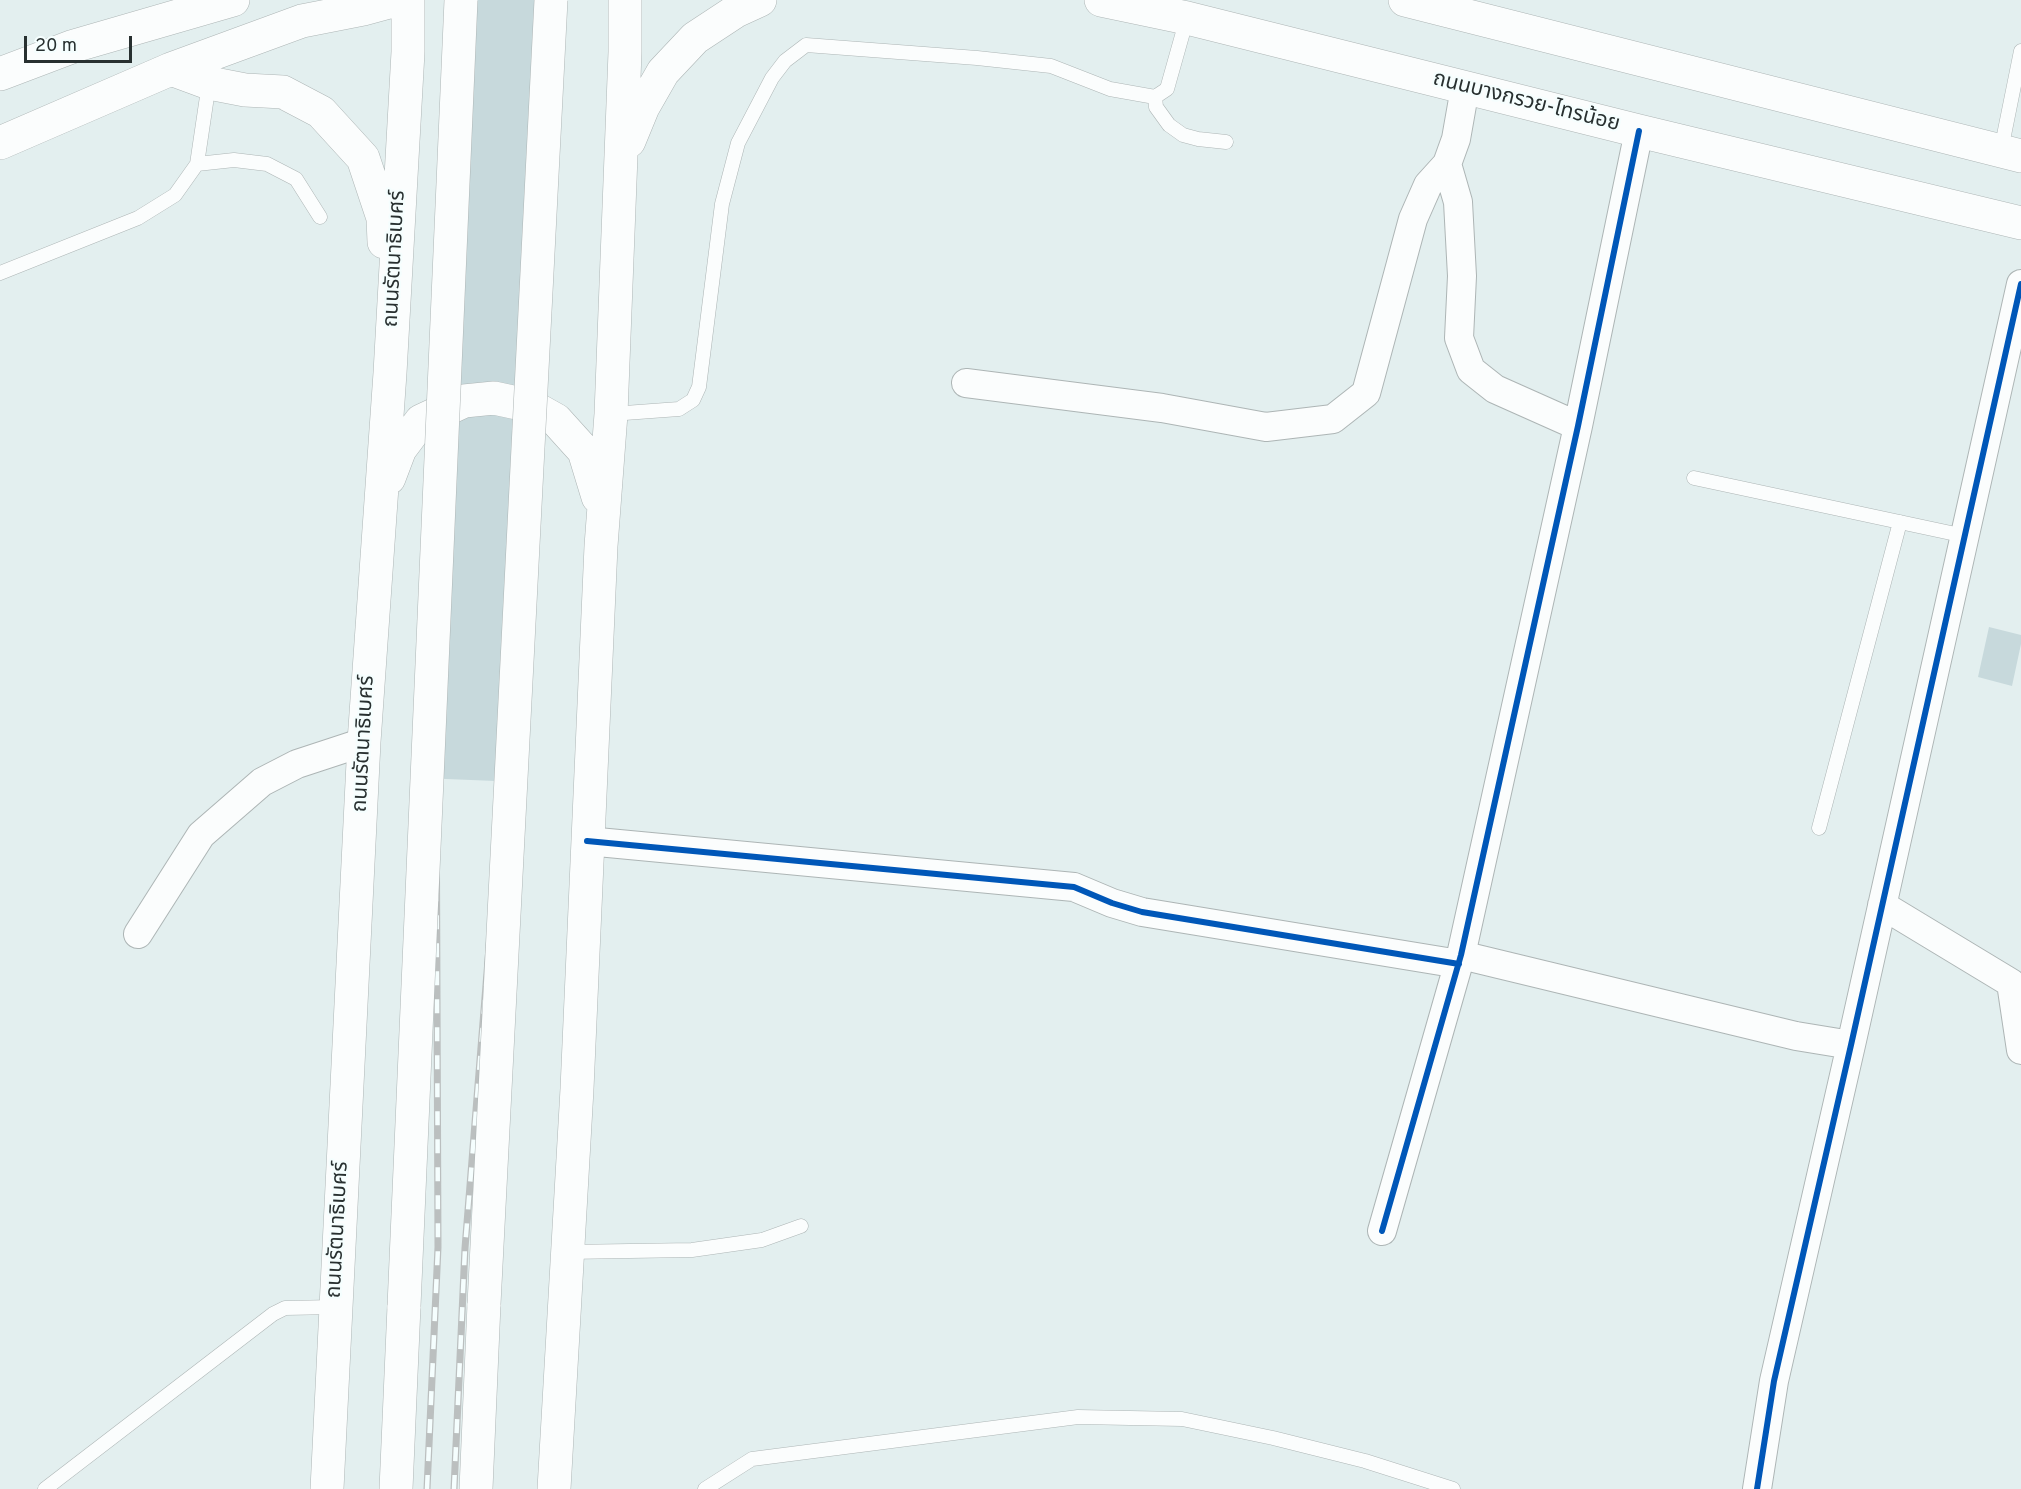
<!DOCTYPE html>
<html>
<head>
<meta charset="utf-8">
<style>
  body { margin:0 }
  #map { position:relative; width:2021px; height:1489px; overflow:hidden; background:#e3efef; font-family:Overpass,sans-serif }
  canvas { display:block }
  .scale { position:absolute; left:24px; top:36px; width:108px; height:27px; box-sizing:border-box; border:3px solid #283030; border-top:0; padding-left:8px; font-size:18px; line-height:21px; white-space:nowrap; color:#283030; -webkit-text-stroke:4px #f5fefe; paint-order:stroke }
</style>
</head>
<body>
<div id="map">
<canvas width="2021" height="1489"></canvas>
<div class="scale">20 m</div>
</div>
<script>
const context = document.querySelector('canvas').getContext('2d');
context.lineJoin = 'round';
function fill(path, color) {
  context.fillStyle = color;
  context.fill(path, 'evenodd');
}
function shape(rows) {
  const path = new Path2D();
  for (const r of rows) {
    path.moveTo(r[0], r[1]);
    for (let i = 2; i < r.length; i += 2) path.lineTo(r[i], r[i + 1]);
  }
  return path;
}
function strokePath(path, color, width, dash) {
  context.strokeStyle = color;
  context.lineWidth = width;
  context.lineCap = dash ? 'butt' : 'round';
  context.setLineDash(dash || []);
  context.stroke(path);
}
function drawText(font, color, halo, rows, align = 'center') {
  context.font = font + ' Overpass,"Noto Sans Thai",sans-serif';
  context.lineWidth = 4.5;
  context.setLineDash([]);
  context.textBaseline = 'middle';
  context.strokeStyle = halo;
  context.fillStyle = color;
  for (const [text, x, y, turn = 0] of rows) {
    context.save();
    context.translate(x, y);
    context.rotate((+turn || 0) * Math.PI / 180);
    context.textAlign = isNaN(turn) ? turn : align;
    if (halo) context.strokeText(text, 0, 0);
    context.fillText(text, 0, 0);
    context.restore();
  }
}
fill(shape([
  [455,0,556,0,521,782,421,778],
  [1989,627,2021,635,2021,644,2012,686,1978,677]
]), '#c7d9dc');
const lane = shape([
  [1155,97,1156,107,1169,125,1183,135,1198,139,1226,142],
  [2001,150,2021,51],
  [197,164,234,160,267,164,296,179,320,217],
  [0,273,138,218,175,195,197,164,209,83],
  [611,414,679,409,693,400,699,387,722,204,738,143,772,78,785,61,806,45,977,58,1051,66,1110,89,1155,97,1167,89,1187,18],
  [1694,478,1965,536],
  [1819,828,1900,522],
  [567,1252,692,1250,762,1240,801,1226],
  [45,1489,273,1314,285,1308,335,1307],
  [705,1489,752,1459,1078,1417,1182,1419,1273,1438,1365,1461,1453,1489]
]);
const street = shape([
  [1465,88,1456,139,1447,164,1458,202,1462,276,1459,338,1471,370,1495,389,1578,426],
  [966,383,1162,408,1266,427,1333,419,1366,393,1413,219,1428,185,1447,164],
  [587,841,1074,887,1112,903,1142,912,1459,964],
  [1882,905,2011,983,2021,1050],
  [138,934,201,835,262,782,297,764,364,742],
  [1461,955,1796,1036,1851,1045],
  [1382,1231,1461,955,1578,426,1639,131],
  [1757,1489,1774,1381,1851,1045,2021,284]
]);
const secondary = shape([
  [1101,0,1187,18,1639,131,2021,223],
  [1405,0,2021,156],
  [171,69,209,83,245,90,283,92,321,112,363,158,383,218,384,242],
  [0,74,74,46,233,0],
  [629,141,643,107,663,72,695,38,736,11,760,0],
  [0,143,171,69,302,21,363,9,396,0],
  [389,478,400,449,421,421,464,401,494,398,531,406,556,420,584,451,598,497],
  [327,1489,364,742,390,373,408,52,408,0],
  [554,1489,577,1089,601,546,611,414,625,52,625,0]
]);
const primary = shape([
  [396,1489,404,1306],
  [476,1489,484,1304]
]);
strokePath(lane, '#adb5b5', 15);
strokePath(street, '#adb5b5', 30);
strokePath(secondary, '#adb5b5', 34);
strokePath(primary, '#adb5b5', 34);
strokePath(lane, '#fbfdfd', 14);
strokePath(street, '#fbfdfd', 28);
strokePath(secondary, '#fbfdfd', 33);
strokePath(primary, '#fbfdfd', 33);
const rail = shape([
  [427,1489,438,1247,436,744,469,0],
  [454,1489,465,1248,505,747,539,0]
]);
strokePath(rail, '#bbbfbf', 7);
strokePath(rail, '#f5fefe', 4.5, [14]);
const primaryBridge = shape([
  [484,1304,551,0],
  [404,1306,461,0]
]);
strokePath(primaryBridge, '#adb5b5', 34, []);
strokePath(primaryBridge, '#fbfdfd', 33);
strokePath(shape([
  [587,841,1074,887,1112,903,1142,912,1459,964],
  [1382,1231,1461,955,1578,426,1639,131],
  [1757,1489,1774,1381,1851,1045,2021,284]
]), '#0057b8', 6);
drawText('21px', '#283030', '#f5fefe', [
  ["ถนนบางกรวย-ไทรน้อย",1526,103,14],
  ["ถนนรัตนาธิเบศร์",396,259,-87],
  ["ถนนรัตนาธิเบศร์",365,744,-87],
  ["ถนนรัตนาธิเบศร์",339,1230,-87]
]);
</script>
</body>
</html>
